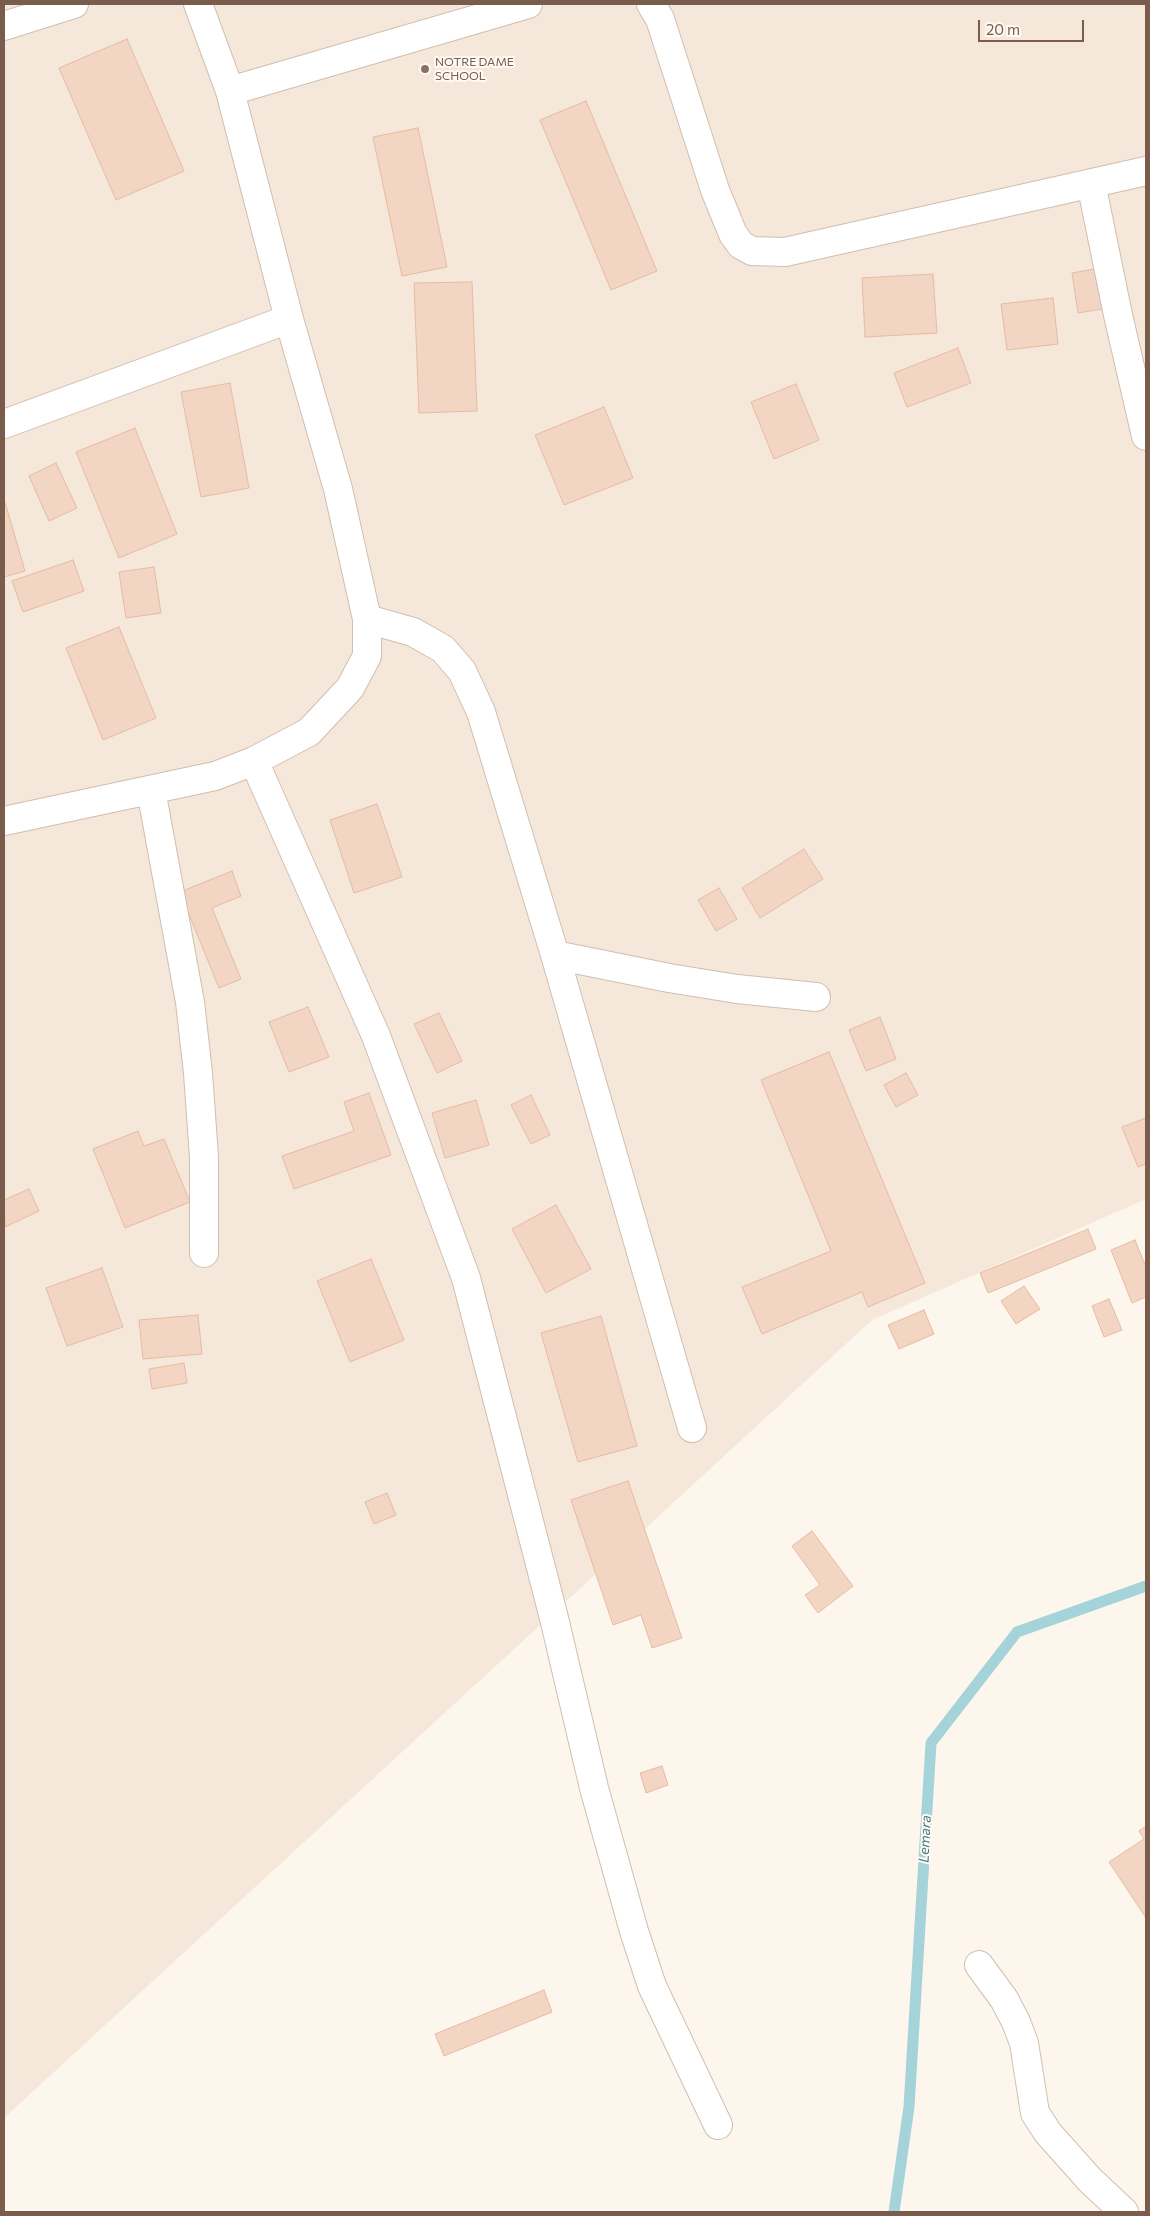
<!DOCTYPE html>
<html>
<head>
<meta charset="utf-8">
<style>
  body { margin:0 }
  #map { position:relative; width:1150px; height:2216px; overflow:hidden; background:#fdf6ec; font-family:Commissioner,sans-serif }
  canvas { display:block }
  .frame { position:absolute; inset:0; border:5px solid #7a5c4d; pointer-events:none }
  .scale { position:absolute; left:978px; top:20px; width:106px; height:22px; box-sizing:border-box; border:2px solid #7a5c4d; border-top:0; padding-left:6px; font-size:15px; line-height:18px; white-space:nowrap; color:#7a5c4d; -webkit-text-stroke:4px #fffaf3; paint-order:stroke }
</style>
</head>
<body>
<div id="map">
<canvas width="1150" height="2216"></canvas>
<div class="frame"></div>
<div class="scale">20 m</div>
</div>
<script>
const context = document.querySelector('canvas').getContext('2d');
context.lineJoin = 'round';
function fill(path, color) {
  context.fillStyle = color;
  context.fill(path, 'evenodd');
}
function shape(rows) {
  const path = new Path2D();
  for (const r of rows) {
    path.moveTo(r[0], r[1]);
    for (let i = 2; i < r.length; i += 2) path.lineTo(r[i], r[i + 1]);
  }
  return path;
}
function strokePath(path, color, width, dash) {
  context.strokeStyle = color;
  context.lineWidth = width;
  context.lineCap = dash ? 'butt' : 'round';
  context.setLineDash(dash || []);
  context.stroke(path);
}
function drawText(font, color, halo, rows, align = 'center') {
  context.font = font + ' Commissioner,sans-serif';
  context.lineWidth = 4;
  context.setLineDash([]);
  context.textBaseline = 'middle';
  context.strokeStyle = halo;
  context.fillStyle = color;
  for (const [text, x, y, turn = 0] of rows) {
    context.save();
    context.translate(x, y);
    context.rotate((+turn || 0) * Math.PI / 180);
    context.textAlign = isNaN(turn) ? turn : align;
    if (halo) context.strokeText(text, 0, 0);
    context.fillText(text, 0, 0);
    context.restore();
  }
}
fill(shape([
  [4,4,1146,4,1146,1199,872,1320,4,2118]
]), '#f5e8da');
strokePath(shape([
  [894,2212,909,2107,931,1743,1017,1632,1146,1586]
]), '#a5d3da', 11);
const building = shape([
  [127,39,184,171,116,200,59,68,127,39],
  [586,101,657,271,611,290,540,120,586,101],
  [418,128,447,267,402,276,373,137,418,128],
  [1094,269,1102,309,1078,313,1072,273,1094,269],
  [933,274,937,333,865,337,862,278,933,274],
  [472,282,477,411,419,413,414,283,472,282],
  [1053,298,1058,344,1007,350,1001,304,1053,298],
  [958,348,971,383,907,407,894,373,958,348],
  [230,383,249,488,201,497,181,392,230,383],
  [796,384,819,440,774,459,751,402,796,384],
  [604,407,633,478,564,505,535,435,604,407],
  [135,428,177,534,119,558,76,452,135,428],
  [56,463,77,508,49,521,29,476,56,463],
  [4,499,25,571,4,577,4,499],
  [73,560,84,591,23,612,12,581,73,560],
  [154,567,161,613,126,618,119,572,154,567],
  [119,627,156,718,103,740,66,648,119,627],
  [377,804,402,877,354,893,330,820,377,804],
  [804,849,823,879,760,918,742,888,804,849],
  [232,871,241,896,212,908,241,979,219,988,180,892,232,871],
  [719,888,737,919,716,931,698,900,719,888],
  [308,1007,329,1057,289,1072,269,1022,308,1007],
  [439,1013,462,1061,437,1073,414,1024,439,1013],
  [880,1017,896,1059,866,1071,849,1030,880,1017],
  [829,1052,925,1283,868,1307,862,1292,762,1334,742,1287,831,1251,761,1080,829,1052],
  [906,1073,918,1095,896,1107,884,1085,906,1073],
  [369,1093,391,1155,294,1189,282,1156,354,1131,344,1102,369,1093],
  [531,1095,550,1135,531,1144,511,1105,531,1095],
  [476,1100,489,1145,445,1158,432,1113,476,1100],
  [1146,1118,1146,1164,1138,1167,1122,1127,1146,1118],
  [138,1131,144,1146,164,1139,190,1202,125,1228,93,1149,138,1131],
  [29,1189,39,1211,5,1227,4,1200,29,1189],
  [556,1205,591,1269,546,1293,512,1229,556,1205],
  [1088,1229,1096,1249,988,1293,980,1273,1088,1229],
  [1135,1240,1146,1267,1146,1297,1132,1303,1111,1250,1135,1240],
  [371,1259,404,1340,350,1362,317,1281,371,1259],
  [102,1268,123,1327,67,1346,46,1288,102,1268],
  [1024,1286,1040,1309,1016,1324,1001,1301,1024,1286],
  [1109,1299,1122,1330,1104,1337,1092,1306,1109,1299],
  [924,1310,934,1334,899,1349,888,1325,924,1310],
  [198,1315,202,1354,143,1359,139,1320,198,1315],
  [601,1316,637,1446,578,1462,541,1333,601,1316],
  [184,1363,187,1383,152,1389,149,1369,184,1363],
  [628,1481,682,1638,652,1648,641,1615,613,1625,571,1500,628,1481],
  [387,1493,396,1515,374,1524,365,1502,387,1493],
  [812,1531,853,1586,818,1613,805,1595,820,1585,792,1546,812,1531],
  [662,1766,668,1785,646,1793,640,1773,662,1766],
  [1146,1826,1146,1918,1109,1862,1144,1839,1139,1831,1146,1826],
  [544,1990,552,2012,444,2056,435,2034,544,1990]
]);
fill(building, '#f3d5c3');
strokePath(building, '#e6bba3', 1);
const minor = shape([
  [651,4,660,19,715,190,733,234,741,245,752,251,785,252,1146,171],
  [4,26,74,4],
  [230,91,528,4],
  [1091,183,1118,315,1146,436],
  [4,424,289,319],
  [367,619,413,632,443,649,462,671,481,712,555,955,692,1428],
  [254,761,376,1036,466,1278,554,1618,594,1788,634,1931,652,1986,718,2125],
  [151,790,190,1002,198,1073,204,1157,204,1253],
  [4,821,215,776,254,761,309,732,350,688,367,656,367,619,338,489,289,319,230,91,198,4],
  [555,955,669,978,737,989,816,997],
  [979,1965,1004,1999,1016,2022,1024,2043,1035,2113,1048,2133,1090,2180,1124,2212]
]);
strokePath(minor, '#d1beb0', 30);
strokePath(minor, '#fff', 28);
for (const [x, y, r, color] of [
  [425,69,5,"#8d6e63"]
]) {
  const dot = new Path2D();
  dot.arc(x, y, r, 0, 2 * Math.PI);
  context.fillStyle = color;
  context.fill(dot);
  strokePath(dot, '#fffaf3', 2);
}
drawText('12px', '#785e54', '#fffaf3', [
  ["NOTRE DAME",435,62],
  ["SCHOOL",435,76]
], 'left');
drawText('italic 14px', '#437c86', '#fffaf3', [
  ["Lemara",925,1839,-87]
]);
</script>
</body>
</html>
